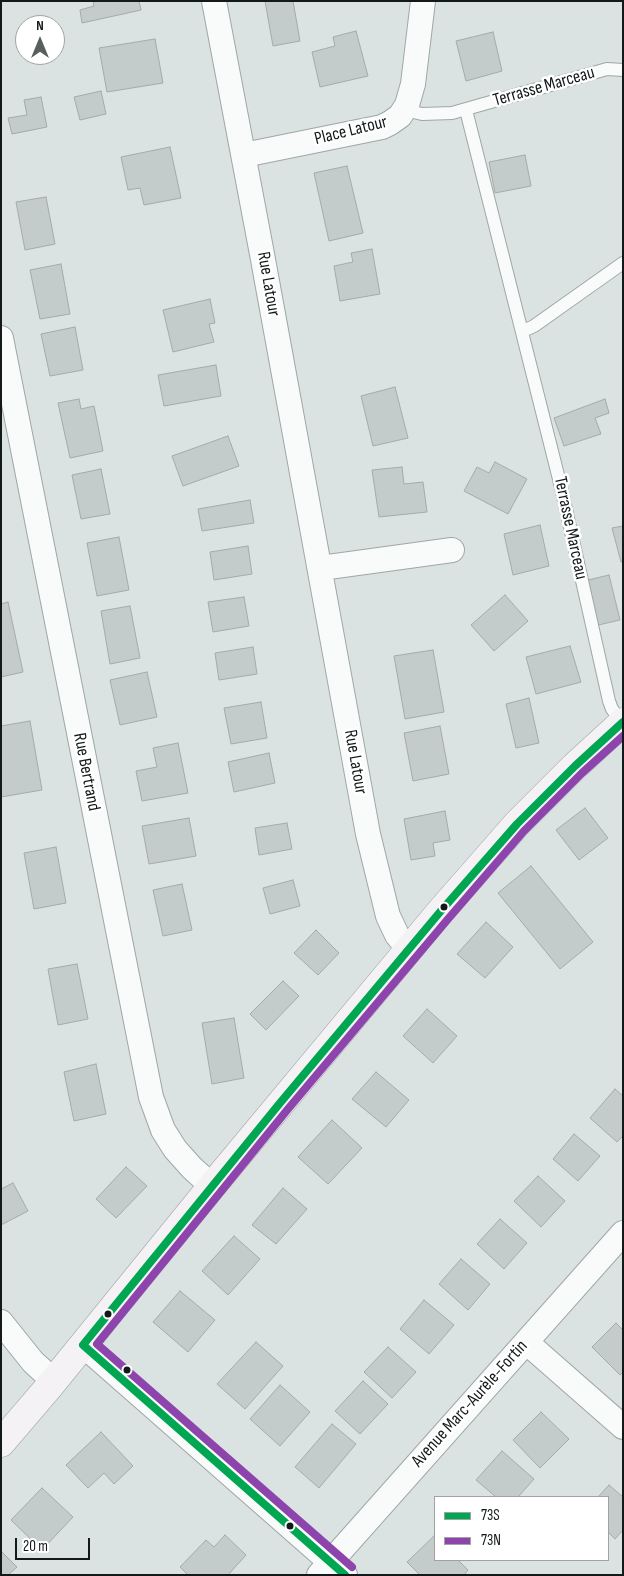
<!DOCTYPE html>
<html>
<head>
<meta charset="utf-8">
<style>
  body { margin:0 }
  #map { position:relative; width:624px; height:1576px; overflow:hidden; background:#dae2e2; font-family:"Sofia Sans Condensed",sans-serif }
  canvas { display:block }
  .frame { position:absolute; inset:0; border:2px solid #131919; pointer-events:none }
  .legend { position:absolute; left:434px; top:1496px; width:175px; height:65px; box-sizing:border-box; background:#fff; border:1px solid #a1a3a3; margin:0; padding:6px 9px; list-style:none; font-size:15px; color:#131919 }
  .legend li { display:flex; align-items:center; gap:10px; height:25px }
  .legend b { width:25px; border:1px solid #a1a3a3 }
  .north { position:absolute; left:15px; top:15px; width:50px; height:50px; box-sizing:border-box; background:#fff; border:1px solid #a1a3a3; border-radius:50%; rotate:0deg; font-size:14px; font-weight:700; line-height:20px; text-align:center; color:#131919 }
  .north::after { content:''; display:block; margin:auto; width:18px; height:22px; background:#595f5f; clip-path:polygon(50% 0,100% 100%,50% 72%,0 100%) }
  .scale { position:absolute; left:15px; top:1538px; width:75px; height:22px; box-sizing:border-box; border:2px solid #131919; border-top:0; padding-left:6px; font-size:15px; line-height:18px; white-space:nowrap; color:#131919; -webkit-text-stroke:4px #fff; paint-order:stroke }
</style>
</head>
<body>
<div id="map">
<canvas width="624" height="1576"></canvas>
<div class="frame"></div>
<ul class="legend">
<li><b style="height:6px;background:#00a651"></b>73S</li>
<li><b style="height:6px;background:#8e44ad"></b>73N</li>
</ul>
<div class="north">N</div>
<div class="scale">20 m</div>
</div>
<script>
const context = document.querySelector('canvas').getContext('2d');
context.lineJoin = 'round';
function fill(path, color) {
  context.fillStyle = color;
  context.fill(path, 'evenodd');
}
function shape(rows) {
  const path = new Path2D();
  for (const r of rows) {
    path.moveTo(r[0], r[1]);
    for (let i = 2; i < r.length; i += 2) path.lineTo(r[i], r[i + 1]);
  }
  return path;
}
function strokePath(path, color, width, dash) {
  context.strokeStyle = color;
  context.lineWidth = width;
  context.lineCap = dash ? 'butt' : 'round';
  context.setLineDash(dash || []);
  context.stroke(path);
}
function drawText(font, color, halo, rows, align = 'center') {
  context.font = font + ' "Sofia Sans Condensed",sans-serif';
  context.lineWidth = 5;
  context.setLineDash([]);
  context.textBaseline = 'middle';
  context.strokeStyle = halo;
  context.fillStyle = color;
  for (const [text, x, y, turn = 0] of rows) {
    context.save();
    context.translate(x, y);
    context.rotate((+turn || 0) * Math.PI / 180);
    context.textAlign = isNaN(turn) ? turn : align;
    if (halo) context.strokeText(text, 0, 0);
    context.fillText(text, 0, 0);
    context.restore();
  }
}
const building = shape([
  [93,1,139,1,141,10,82,23,80,10,94,6,93,1],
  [265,1,293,1,300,41,273,46,265,1],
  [356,31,368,76,320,87,312,52,335,46,333,37,356,31],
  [493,32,502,71,466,81,456,41,493,32],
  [155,39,163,83,107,92,99,48,155,39],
  [101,91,106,114,80,120,74,97,101,91],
  [41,97,47,127,12,134,8,118,27,115,24,100,41,97],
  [170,147,181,198,144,205,140,188,128,190,121,157,170,147],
  [525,155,531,186,495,193,489,162,525,155],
  [347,166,363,233,329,241,314,173,347,166],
  [46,197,55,244,25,250,16,202,46,197],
  [372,249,380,294,340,301,334,266,353,262,351,253,372,249],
  [61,264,70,314,40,319,30,270,61,264],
  [210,299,215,323,209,324,214,342,173,352,163,310,210,299],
  [75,327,83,370,50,376,41,334,75,327],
  [216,365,221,396,164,406,158,375,216,365],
  [395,387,408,438,373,446,361,396,395,387],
  [79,399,81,409,94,406,103,451,70,458,58,403,79,399],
  [605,399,609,413,595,418,601,434,564,446,554,418,605,399],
  [228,436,239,466,183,486,172,456,228,436],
  [495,462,527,479,508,514,464,491,477,467,489,473,495,462],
  [402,467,404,484,423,482,427,512,379,517,372,470,402,467],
  [101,469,110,514,81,519,72,475,101,469],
  [250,500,254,523,202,531,198,509,250,500],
  [540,525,549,566,513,575,504,534,540,525],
  [623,526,623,562,621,562,612,528,623,526],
  [119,537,129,590,97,596,87,543,119,537],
  [248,546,252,574,214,580,210,552,248,546],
  [609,575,620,620,594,626,584,581,609,575],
  [505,595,528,621,494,651,471,625,505,595],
  [244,597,249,626,213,632,208,602,244,597],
  [8,602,23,672,1,677,1,604,8,602],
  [130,606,140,658,110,664,101,611,130,606],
  [570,646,581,682,536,694,526,657,570,646],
  [253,647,257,674,219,680,215,653,253,647],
  [433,650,444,712,405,719,394,656,433,650],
  [147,672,157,717,120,725,110,680,147,672],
  [529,698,539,743,516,748,506,704,529,698],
  [261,702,267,738,231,744,224,708,261,702],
  [30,721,42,790,1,797,1,726,30,721],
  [440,726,449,774,413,781,404,733,440,726],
  [178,743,188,793,142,801,136,771,157,767,153,748,178,743],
  [269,753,275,783,234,792,228,762,269,753],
  [585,808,608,838,579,860,556,830,585,808],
  [445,811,450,840,433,843,435,856,411,860,404,819,445,811],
  [189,818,196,856,149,864,142,826,189,818],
  [287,823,292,849,259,855,255,828,287,823],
  [56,847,66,903,34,909,24,853,56,847],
  [531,866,593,942,560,969,498,893,531,866],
  [293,880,300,906,270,914,263,888,293,880],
  [182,884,192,930,163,936,153,890,182,884],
  [486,922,513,947,485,978,457,954,486,922],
  [316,930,339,953,318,975,294,953,316,930],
  [77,964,88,1019,58,1025,48,969,77,964],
  [283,981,299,996,266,1030,250,1014,283,981],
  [427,1009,457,1036,433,1063,403,1036,427,1009],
  [234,1018,244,1078,212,1084,202,1023,234,1018],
  [96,1064,106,1114,74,1121,64,1072,96,1064],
  [376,1072,409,1100,386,1127,352,1099,376,1072],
  [615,1089,623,1096,623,1136,617,1142,590,1118,615,1089],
  [332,1120,362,1148,328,1184,298,1157,332,1120],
  [574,1134,600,1156,578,1181,553,1159,574,1134],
  [126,1167,147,1186,116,1218,96,1199,126,1167],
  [538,1176,565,1201,541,1227,514,1201,538,1176],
  [13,1183,28,1211,1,1225,1,1189,13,1183],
  [283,1188,307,1209,276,1244,252,1225,283,1188],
  [500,1219,527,1243,504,1269,477,1244,500,1219],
  [234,1236,260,1259,228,1295,202,1271,234,1236],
  [461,1259,490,1284,468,1310,439,1284,461,1259],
  [180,1291,215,1320,188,1352,153,1322,180,1291],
  [424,1300,454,1325,429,1354,400,1329,424,1300],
  [616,1323,623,1330,623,1372,620,1375,592,1347,616,1323],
  [256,1342,283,1366,245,1409,217,1384,256,1342],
  [388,1347,416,1372,392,1398,364,1372,388,1347],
  [363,1381,388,1404,360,1434,335,1411,363,1381],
  [280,1385,310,1412,280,1446,250,1419,280,1385],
  [541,1412,569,1439,540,1468,513,1440,541,1412],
  [332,1424,356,1444,319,1488,295,1467,332,1424],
  [101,1432,133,1466,114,1484,104,1473,88,1488,66,1465,101,1432],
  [502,1451,534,1479,518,1497,496,1497,476,1480,502,1451],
  [609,1485,623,1497,623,1530,615,1539,608,1532,608,1497,598,1497,609,1485],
  [42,1488,73,1517,42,1550,11,1520,42,1488],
  [225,1535,246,1555,228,1575,188,1575,180,1567,206,1540,214,1547,225,1535],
  [434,1536,435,1537,435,1560,458,1560,468,1570,464,1575,420,1575,407,1562,434,1536],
  [1,1551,17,1567,8,1575,1,1575,1,1551]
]);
fill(building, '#c4cbcb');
strokePath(building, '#a4aaaa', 1);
const lane = shape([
  [405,110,422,114,452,113,607,69,623,70],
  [466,110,561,487,609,701,612,709,622,723],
  [523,331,534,326,623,263]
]);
const street = shape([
  [214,1,262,254,368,834,388,916,397,935,409,950],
  [244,155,382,127,390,123,400,116,407,105,413,84,423,1],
  [1,338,151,1097,163,1130,175,1149,192,1168,212,1186],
  [321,568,452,550],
  [1,1322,33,1362,54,1381],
  [526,1342,623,1427],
  [83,1345,345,1575],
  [319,1575,623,1233]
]);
const secondary = shape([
  [1,1443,48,1388,212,1186,440,912,517,824,575,766,623,722]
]);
strokePath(lane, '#a0a6a6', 14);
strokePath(street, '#a0a6a6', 26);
strokePath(secondary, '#a0a6a6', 29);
strokePath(lane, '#f9fbfb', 12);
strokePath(street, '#f9fbfb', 24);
strokePath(secondary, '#f4f2f4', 28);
strokePath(shape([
  [345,1575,83,1345,280,1103,440,912,517,824,575,766,623,722]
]), '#00a651', 8);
strokePath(shape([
  [352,1567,97,1344,288,1109,448,919,524,831,582,773,623,736]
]), '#8e44ad', 8);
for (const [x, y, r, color] of [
  [444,907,4.5,"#131919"],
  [108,1314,4.5,"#131919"],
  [127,1370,4.5,"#131919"],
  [290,1526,4.5,"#131919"]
]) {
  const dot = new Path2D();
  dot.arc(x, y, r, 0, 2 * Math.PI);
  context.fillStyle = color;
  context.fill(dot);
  strokePath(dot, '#fff', 2);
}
drawText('18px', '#131919', '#fff', [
  ["Terrasse Marceau",544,87,-16],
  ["Place Latour",351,131,-14],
  ["Rue Latour",268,284,80],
  ["Terrasse Marceau",570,528,78],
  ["Rue Latour",355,762,80],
  ["Rue Bertrand",86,772,79],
  ["Avenue Marc-Aurèle-Fortin",470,1404,-48]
]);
</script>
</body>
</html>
